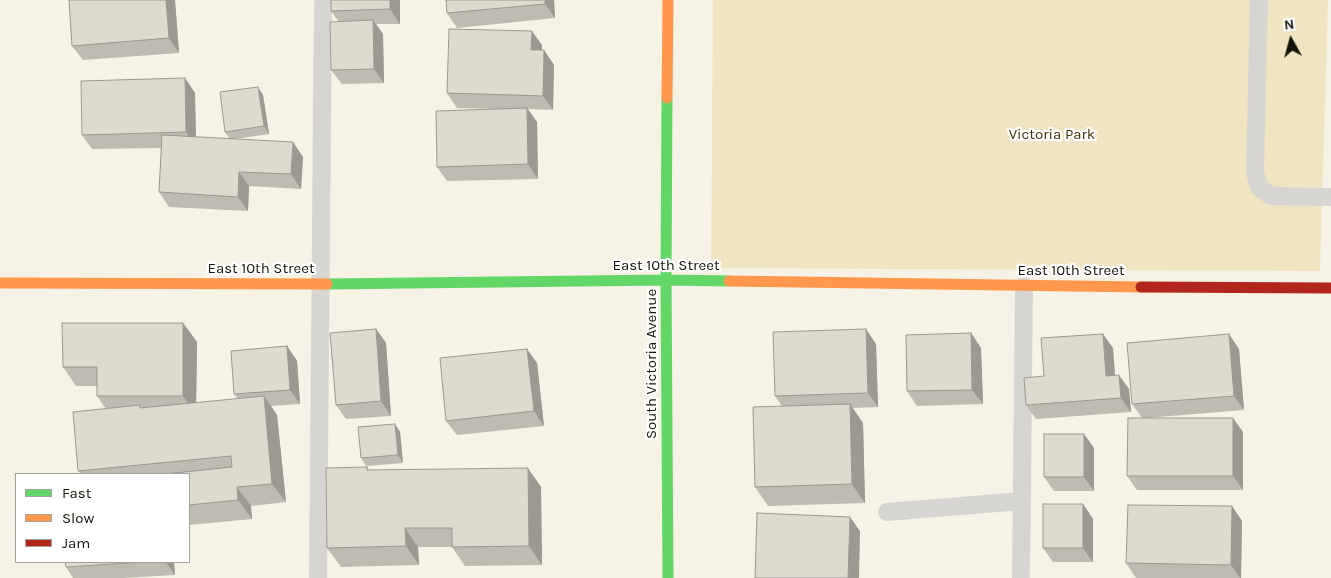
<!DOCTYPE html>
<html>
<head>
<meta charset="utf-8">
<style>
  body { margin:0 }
  #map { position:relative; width:1331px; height:578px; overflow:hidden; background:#f6f2e5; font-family:Karla,sans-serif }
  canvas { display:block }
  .legend { position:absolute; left:15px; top:473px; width:175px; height:90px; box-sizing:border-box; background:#fff; border:1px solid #a2a19c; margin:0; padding:6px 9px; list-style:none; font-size:15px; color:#161308 }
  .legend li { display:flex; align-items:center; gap:10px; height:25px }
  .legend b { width:25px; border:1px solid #a2a19c }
  .north { position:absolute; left:1266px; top:15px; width:50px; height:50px; -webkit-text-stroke:4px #fff; paint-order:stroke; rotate:353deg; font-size:14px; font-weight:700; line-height:20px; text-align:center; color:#161308 }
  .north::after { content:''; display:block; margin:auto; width:18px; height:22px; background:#161308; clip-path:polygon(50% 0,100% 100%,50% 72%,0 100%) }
</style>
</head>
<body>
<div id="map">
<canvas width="1331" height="578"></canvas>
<ul class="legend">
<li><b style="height:6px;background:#63d668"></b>Fast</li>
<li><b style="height:6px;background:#ff974d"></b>Slow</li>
<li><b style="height:6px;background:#b3261e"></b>Jam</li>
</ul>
<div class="north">N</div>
</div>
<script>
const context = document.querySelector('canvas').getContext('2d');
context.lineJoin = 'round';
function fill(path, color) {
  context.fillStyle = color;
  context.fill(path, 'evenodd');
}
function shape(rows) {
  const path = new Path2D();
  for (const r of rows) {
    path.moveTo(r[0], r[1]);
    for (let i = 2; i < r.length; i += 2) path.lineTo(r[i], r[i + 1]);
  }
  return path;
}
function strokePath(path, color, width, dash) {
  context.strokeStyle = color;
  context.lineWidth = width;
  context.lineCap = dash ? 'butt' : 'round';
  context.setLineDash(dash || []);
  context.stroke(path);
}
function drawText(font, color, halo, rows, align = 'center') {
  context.font = font + ' Karla,sans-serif';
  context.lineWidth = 4.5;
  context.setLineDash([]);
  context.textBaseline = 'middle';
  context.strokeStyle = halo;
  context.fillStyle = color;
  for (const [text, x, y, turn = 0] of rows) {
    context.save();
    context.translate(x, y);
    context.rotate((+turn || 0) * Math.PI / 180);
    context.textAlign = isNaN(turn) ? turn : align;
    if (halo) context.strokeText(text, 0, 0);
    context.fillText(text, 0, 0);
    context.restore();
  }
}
fill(shape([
  [713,0,1328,0,1320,271,711,268]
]), '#f0e4c2');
strokePath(shape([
  [1259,0,1255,172,1259,187,1271,196,1331,197],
  [887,512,1022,501],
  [318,578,323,0],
  [1021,578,1024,286]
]), '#d6d5d1', 18);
strokePath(shape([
  [667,98,666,280,668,578],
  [327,284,666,280,729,281]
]), '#63d668', 11);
strokePath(shape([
  [667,98,668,0],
  [729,281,1141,287],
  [0,283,327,284]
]), '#ff974d', 11);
strokePath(shape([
  [1141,287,1331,288]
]), '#b3261e', 11);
fill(shape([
  [69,0,175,0,179,53,83,60,72,46],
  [400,0,400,24,376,24,383,34,384,83,342,84,331,70,339,22,331,11],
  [554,0,555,18,457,28,447,13],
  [542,45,542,50,544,50,554,65,553,110,528,109,537,122,538,179,447,181,437,167,501,109,457,108,447,93],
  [185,78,195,93,196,137,230,139,225,132,263,95,269,134,235,139,303,157,301,189,249,186,248,211,169,207,159,192,161,148,92,149,82,135],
  [183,323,197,342,196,403,238,399,234,394,287,346,297,361,300,404,271,406,277,415,286,502,251,506,252,519,189,525,189,474,81,474,78,471,106,409,97,396,97,386,76,386,63,367],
  [376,329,386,343,391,416,346,419,336,405],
  [971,333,981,348,983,404,917,406,907,391],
  [876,344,878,407,853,408,863,423,865,503,768,506,755,487,782,406,775,396],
  [1113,348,1115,375,1129,389,1131,412,1036,419,1026,405,1044,376],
  [1239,349,1244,410,1146,418,1243,432,1243,490,1137,490,1127,476,1142,418,1132,404],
  [537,363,544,426,457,435,446,421],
  [395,424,400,432,403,463,366,466,361,458],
  [1094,448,1094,491,1054,491,1044,477],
  [367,467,369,470,541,487,542,565,465,566,452,547,418,547,419,565,341,567,327,548],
  [1083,504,1093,519,1093,562,1053,562,1043,548],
  [1232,506,1242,521,1241,578,1136,578,1126,563],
  [65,562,174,562,175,575,123,578,73,578,66,567]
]), '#bfbbb1');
fill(shape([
  [166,0,175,0,179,53,169,38],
  [390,0,400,0,400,24,390,9],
  [545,0,554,0,555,18,545,4],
  [373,20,383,34,384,83,374,69],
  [532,31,542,45,541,64,531,50],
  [544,50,554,65,553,110,543,96],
  [185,78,195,93,196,147,186,132],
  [258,87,263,95,269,134,264,126],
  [527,108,537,122,538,179,528,164],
  [293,142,303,157,301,189,291,174],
  [239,172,249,186,248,211,238,197],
  [183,323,197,342,196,415,183,396],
  [376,329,386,343,391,416,381,401],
  [866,329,876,344,878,407,868,393],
  [971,333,981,348,983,404,972,390],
  [1103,334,1113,348,1116,390,1106,376],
  [1229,334,1239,349,1244,410,1234,396],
  [287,346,297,361,300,404,290,390],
  [527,349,537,363,544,426,534,411],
  [1119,375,1129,389,1131,412,1121,398],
  [264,396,277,415,286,502,272,484],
  [850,404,863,423,865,503,852,484],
  [1233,418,1243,432,1243,490,1233,476],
  [395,424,400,432,403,463,398,455],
  [1084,434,1094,448,1094,491,1084,477],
  [528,468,541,487,542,565,529,546],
  [237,487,251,506,252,519,238,500],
  [1083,504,1093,519,1093,562,1083,548],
  [1232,506,1242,521,1241,578,1240,578,1231,565],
  [850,517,860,531,859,578,848,578],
  [405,528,418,547,419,565,406,546],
  [166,562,174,562,175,575]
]), '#9b9990');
const building = shape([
  [69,0,166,0,169,38,72,46,69,0],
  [331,0,390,0,390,9,331,11,331,0],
  [446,0,545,0,545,4,447,13,446,0],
  [373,20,374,69,331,70,330,22,373,20],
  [449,29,532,31,531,50,544,50,543,96,447,93,449,29],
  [185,78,186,132,82,135,81,81,185,78],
  [258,87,264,126,225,132,220,92,258,87],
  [527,108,528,164,437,167,436,111,527,108],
  [162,135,293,142,291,174,239,172,238,197,159,192,162,135],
  [62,323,183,323,183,396,97,396,97,367,63,367,62,323],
  [376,329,381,401,336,405,330,333,376,329],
  [866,329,868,393,775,396,773,332,866,329],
  [971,333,972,390,907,391,906,335,971,333],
  [1103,334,1106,376,1119,375,1121,398,1026,405,1024,378,1044,376,1041,338,1103,334],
  [1229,334,1234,396,1132,404,1127,343,1229,334],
  [287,346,290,390,234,394,231,351,287,346],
  [527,349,534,411,446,421,440,358,527,349],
  [264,396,272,484,237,487,238,500,189,505,189,474,165,474,232,467,231,456,78,471,73,412,140,405,140,408,264,396],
  [850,404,852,484,755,487,753,407,850,404],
  [1128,418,1233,418,1233,476,1127,476,1128,418],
  [395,424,398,455,361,458,358,427,395,424],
  [1044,434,1084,434,1084,477,1044,477,1044,434],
  [367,467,367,470,528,468,529,546,452,547,452,528,405,528,406,546,327,548,326,468,367,467],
  [1043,504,1083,504,1083,548,1043,548,1043,504],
  [1128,505,1232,506,1231,565,1126,563,1128,505],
  [757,513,850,517,848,578,755,578,757,513],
  [65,562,142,562,66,567,65,562]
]);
fill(building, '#dedace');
strokePath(building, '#9b9990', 1);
drawText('15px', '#3f3100', '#fff', [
  ["Victoria Park",1052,135]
]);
drawText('15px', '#161308', '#fff', [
  ["East 10th Street",666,266],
  ["East 10th Street",261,269],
  ["East 10th Street",1071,271],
  ["South Victoria Avenue",652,364,-90]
]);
</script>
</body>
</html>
